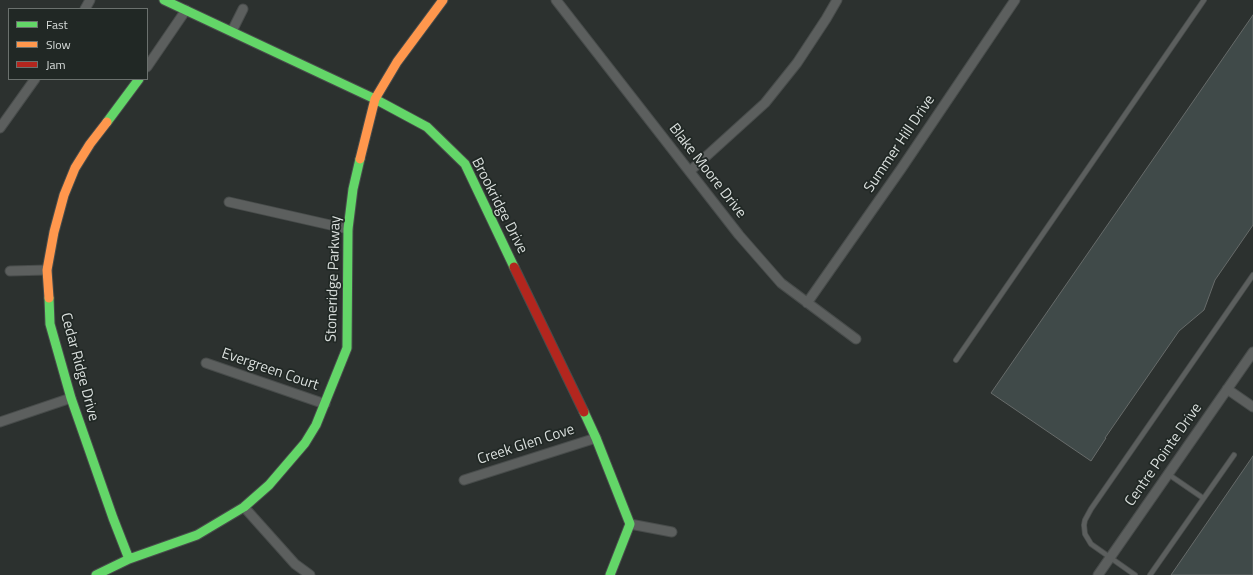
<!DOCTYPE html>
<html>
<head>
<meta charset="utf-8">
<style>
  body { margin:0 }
  #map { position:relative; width:1253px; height:575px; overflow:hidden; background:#2c312f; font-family:"Titillium Web",sans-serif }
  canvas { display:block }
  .legend { position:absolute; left:8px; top:8px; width:140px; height:72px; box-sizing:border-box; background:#212825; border:1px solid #6b716e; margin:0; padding:5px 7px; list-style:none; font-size:12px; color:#d9dedc }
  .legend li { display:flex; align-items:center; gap:8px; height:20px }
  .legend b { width:20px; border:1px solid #6b716e }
</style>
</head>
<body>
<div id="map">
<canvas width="1253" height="575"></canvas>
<ul class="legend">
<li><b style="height:5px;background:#63d668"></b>Fast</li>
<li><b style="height:5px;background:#ff974d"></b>Slow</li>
<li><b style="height:5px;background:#b3261e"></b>Jam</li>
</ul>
</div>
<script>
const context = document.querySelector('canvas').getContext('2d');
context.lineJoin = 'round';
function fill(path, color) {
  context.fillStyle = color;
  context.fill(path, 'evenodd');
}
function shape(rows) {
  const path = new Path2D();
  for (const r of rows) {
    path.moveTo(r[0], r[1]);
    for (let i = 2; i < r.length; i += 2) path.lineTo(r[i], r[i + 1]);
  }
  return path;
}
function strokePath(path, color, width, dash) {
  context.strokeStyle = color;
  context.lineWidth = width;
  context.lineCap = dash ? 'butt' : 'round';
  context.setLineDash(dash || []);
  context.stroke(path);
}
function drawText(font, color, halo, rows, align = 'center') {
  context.font = font + ' "Titillium Web",sans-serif';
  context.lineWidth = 3.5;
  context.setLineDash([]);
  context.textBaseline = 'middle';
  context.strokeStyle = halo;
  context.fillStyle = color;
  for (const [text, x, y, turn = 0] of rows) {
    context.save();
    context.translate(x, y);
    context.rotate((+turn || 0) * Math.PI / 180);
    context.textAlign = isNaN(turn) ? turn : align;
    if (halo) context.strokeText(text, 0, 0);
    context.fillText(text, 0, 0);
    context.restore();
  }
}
const building = shape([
  [1253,15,1253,225,1215,280,1204,310,1179,331,1105,438,1106,438,1091,461,991,393,1253,15],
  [1253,456,1253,575,1171,575,1253,456]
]);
fill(building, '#404a49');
strokePath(building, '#676b6a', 1);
const lane = shape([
  [956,360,1204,0],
  [1168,474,1203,498],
  [1135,575,1091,544,1085,534,1084,525,1085,520,1091,509,1253,275],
  [1150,575,1234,455]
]);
const street = shape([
  [556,0,739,235,781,283,856,339],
  [85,9,90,0],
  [232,31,243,9],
  [147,67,186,10],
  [0,128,35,79],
  [690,171,765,103,797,63,826,19,837,0],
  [229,202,348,229],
  [10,271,47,270],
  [807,303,901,169,1015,0],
  [206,363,325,404],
  [1227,389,1253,407],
  [0,422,71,398],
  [464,480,596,438],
  [244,507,295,564,310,575],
  [630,524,672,532],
  [1098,575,1253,352]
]);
const fast = shape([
  [164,0,375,99,427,127,465,164,514,267],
  [107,122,139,79],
  [49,298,50,324,71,398,113,518,129,559],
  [584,412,596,438,630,524,610,575],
  [96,575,129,559,197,535,244,507,269,485,305,443,316,425,347,348,348,229,353,189,360,159]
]);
const slow = shape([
  [360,159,375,99,397,62,443,0],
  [49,298,47,270,54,232,64,195,75,168,90,144,107,122]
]);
const jam = shape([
  [514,267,584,412]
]);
strokePath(lane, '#484c4b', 6);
strokePath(street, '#484c4b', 11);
strokePath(fast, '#484c4b', 11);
strokePath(slow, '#484c4b', 11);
strokePath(jam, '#484c4b', 11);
strokePath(lane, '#5c5f5e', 4.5);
strokePath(street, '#5c5f5e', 9);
strokePath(fast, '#63d668', 9);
strokePath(slow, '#ff974d', 9);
strokePath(jam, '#b3261e', 9);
drawText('15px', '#d9dedc', '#212825', [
  ["Summer Hill Drive",900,144,-56],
  ["Blake Moore Drive",707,171,52],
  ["Brookridge Drive",499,206,63],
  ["Stoneridge Parkway",334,279,-88],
  ["Cedar Ridge Drive",79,367,75],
  ["Evergreen Court",270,370,19],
  ["Creek Glen Cove",526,445,-18],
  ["Centre Pointe Drive",1164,455,-55]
]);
</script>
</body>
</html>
